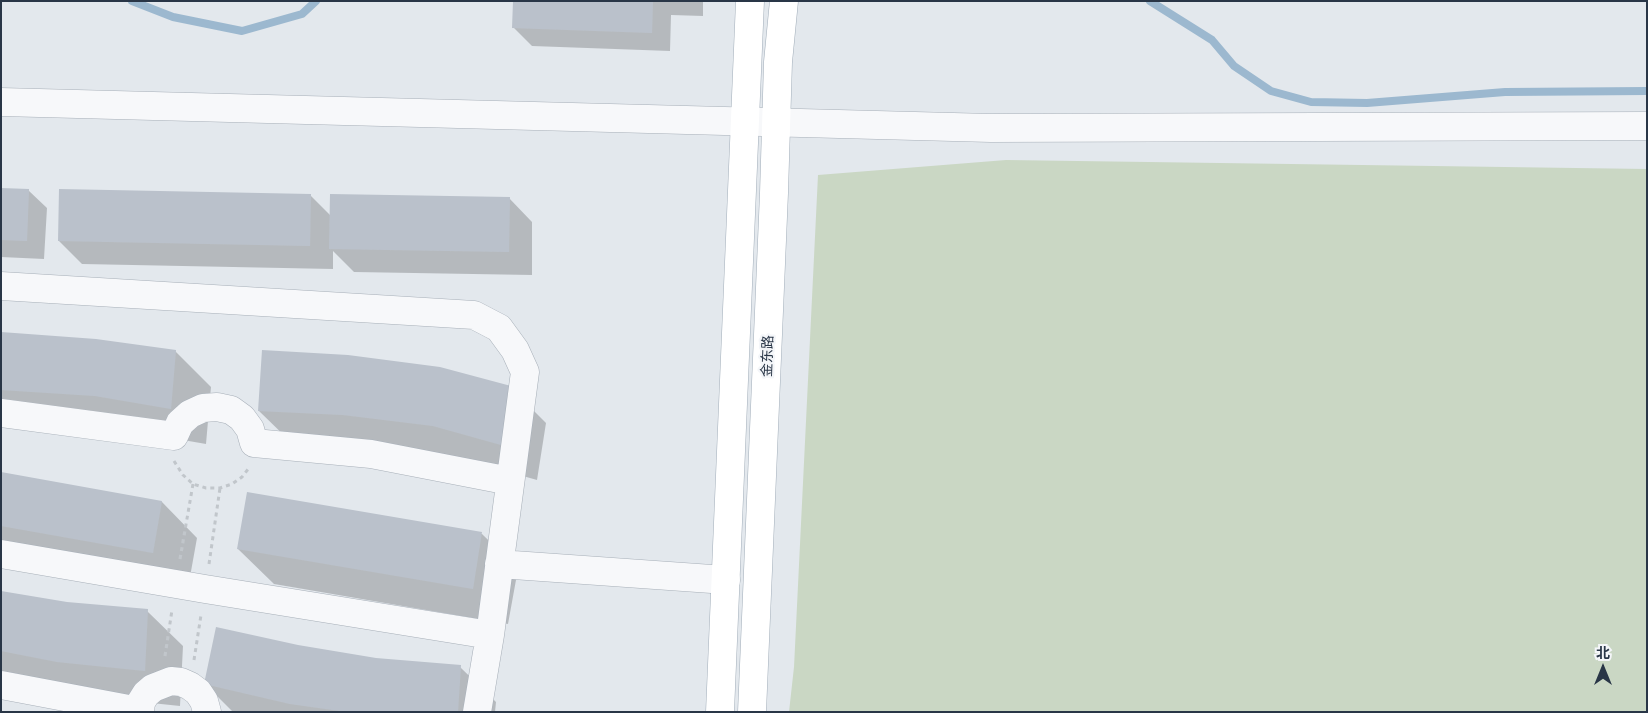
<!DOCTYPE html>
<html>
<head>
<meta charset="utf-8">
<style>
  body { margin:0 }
  #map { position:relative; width:1648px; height:713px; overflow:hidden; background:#e3e8ed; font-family:"Open Sans","Noto Sans SC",sans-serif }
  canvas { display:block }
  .frame { position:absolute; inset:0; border:2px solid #293647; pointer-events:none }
  .north { position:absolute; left:1578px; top:643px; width:50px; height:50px; -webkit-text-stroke:4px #f4f6f9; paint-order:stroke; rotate:0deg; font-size:14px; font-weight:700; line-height:20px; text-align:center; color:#293647 }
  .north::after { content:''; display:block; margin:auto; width:18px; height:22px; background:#293647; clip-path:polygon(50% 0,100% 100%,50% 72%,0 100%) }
</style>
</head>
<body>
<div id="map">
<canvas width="1648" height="713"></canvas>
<div class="frame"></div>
<div class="north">北</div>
</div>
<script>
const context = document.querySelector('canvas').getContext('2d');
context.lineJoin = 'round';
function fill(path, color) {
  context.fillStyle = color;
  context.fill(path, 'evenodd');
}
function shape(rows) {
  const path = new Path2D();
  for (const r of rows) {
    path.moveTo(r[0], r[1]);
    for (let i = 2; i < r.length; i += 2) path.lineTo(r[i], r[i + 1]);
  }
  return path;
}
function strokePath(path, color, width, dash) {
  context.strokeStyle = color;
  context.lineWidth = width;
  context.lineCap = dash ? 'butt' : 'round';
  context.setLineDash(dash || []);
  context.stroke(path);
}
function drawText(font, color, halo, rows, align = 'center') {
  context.font = font + ' "Open Sans","Noto Sans SC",sans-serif';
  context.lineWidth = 4.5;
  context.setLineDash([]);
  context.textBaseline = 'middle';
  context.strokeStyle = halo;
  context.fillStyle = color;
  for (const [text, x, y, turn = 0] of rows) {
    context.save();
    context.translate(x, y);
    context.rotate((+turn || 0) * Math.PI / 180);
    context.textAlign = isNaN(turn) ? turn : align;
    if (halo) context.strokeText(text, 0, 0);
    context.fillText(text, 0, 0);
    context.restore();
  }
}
fill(shape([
  [1006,160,1647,169,1647,712,789,712,794,667,818,175]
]), '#cad7c4');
fill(shape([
  [515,1,703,1,703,16,671,15,670,51,532,46,514,28],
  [1,189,28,190,47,208,44,259,1,257],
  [310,195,331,216,509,198,532,222,532,275,354,272,333,251,333,269,82,264,59,241],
  [1,333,175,351,211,387,206,444,131,431,1,426],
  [511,388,546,423,537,480,470,461,295,446,259,411],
  [1,473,162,502,197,538,188,588,1,554],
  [248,494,482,534,518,569,508,624,274,584,238,549],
  [1,592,67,603,147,611,183,646,180,706,94,697,1,679],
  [297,646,376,659,460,667,496,702,495,712,233,712,205,684]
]), '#0003');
strokePath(shape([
  [132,1,173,17,242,31,302,14,316,1],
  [1150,1,1212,40,1234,66,1271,91,1311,102,1367,103,1505,92,1647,91]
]), '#9cb8cf', 8);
fill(shape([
  [513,1,653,1,652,33,512,28],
  [1,188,29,189,27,241,1,240],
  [59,189,311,194,310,246,58,241],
  [330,194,510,197,509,252,329,249],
  [1,332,96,339,176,350,171,409,95,396,1,390],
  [262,350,348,355,440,367,511,386,501,445,433,426,343,415,258,411],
  [1,472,162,501,153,553,1,526],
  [247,492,482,532,473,589,237,549],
  [1,591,67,602,148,609,145,671,57,662,1,651],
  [216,627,298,645,376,658,461,665,458,712,347,712,290,704,204,684]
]), '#bac1cb');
const minor = shape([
  [1,102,991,128,1647,126],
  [1,286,474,315,499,328,515,350,525,372,490,635,477,712],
  [1,413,174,436,180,423,190,414,203,408,217,407,231,410,242,418,250,429,254,443,371,454,510,481],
  [1,554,205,589,490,635],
  [499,564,726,580],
  [1,685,139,711],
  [140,712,141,702,146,694,153,688,171,681,181,682,190,686,198,692,204,701,207,712]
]);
const major = shape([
  [720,712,750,1],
  [752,712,774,193,778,62,784,1]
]);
strokePath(minor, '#a7afb8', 29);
strokePath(major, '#a1adb9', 29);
strokePath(shape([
  [174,461,183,475,193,484,206,488,220,488,232,484,242,477,249,468],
  [180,559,193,484],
  [209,564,220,488],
  [165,656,172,610],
  [194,660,201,615]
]), '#c1c6cb', 3, [4, 4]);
strokePath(minor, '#f7f8fa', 28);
strokePath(major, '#fff', 28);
drawText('14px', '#293647', '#f4f6f9', [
  ["金东路",768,356,-88]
]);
</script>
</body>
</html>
